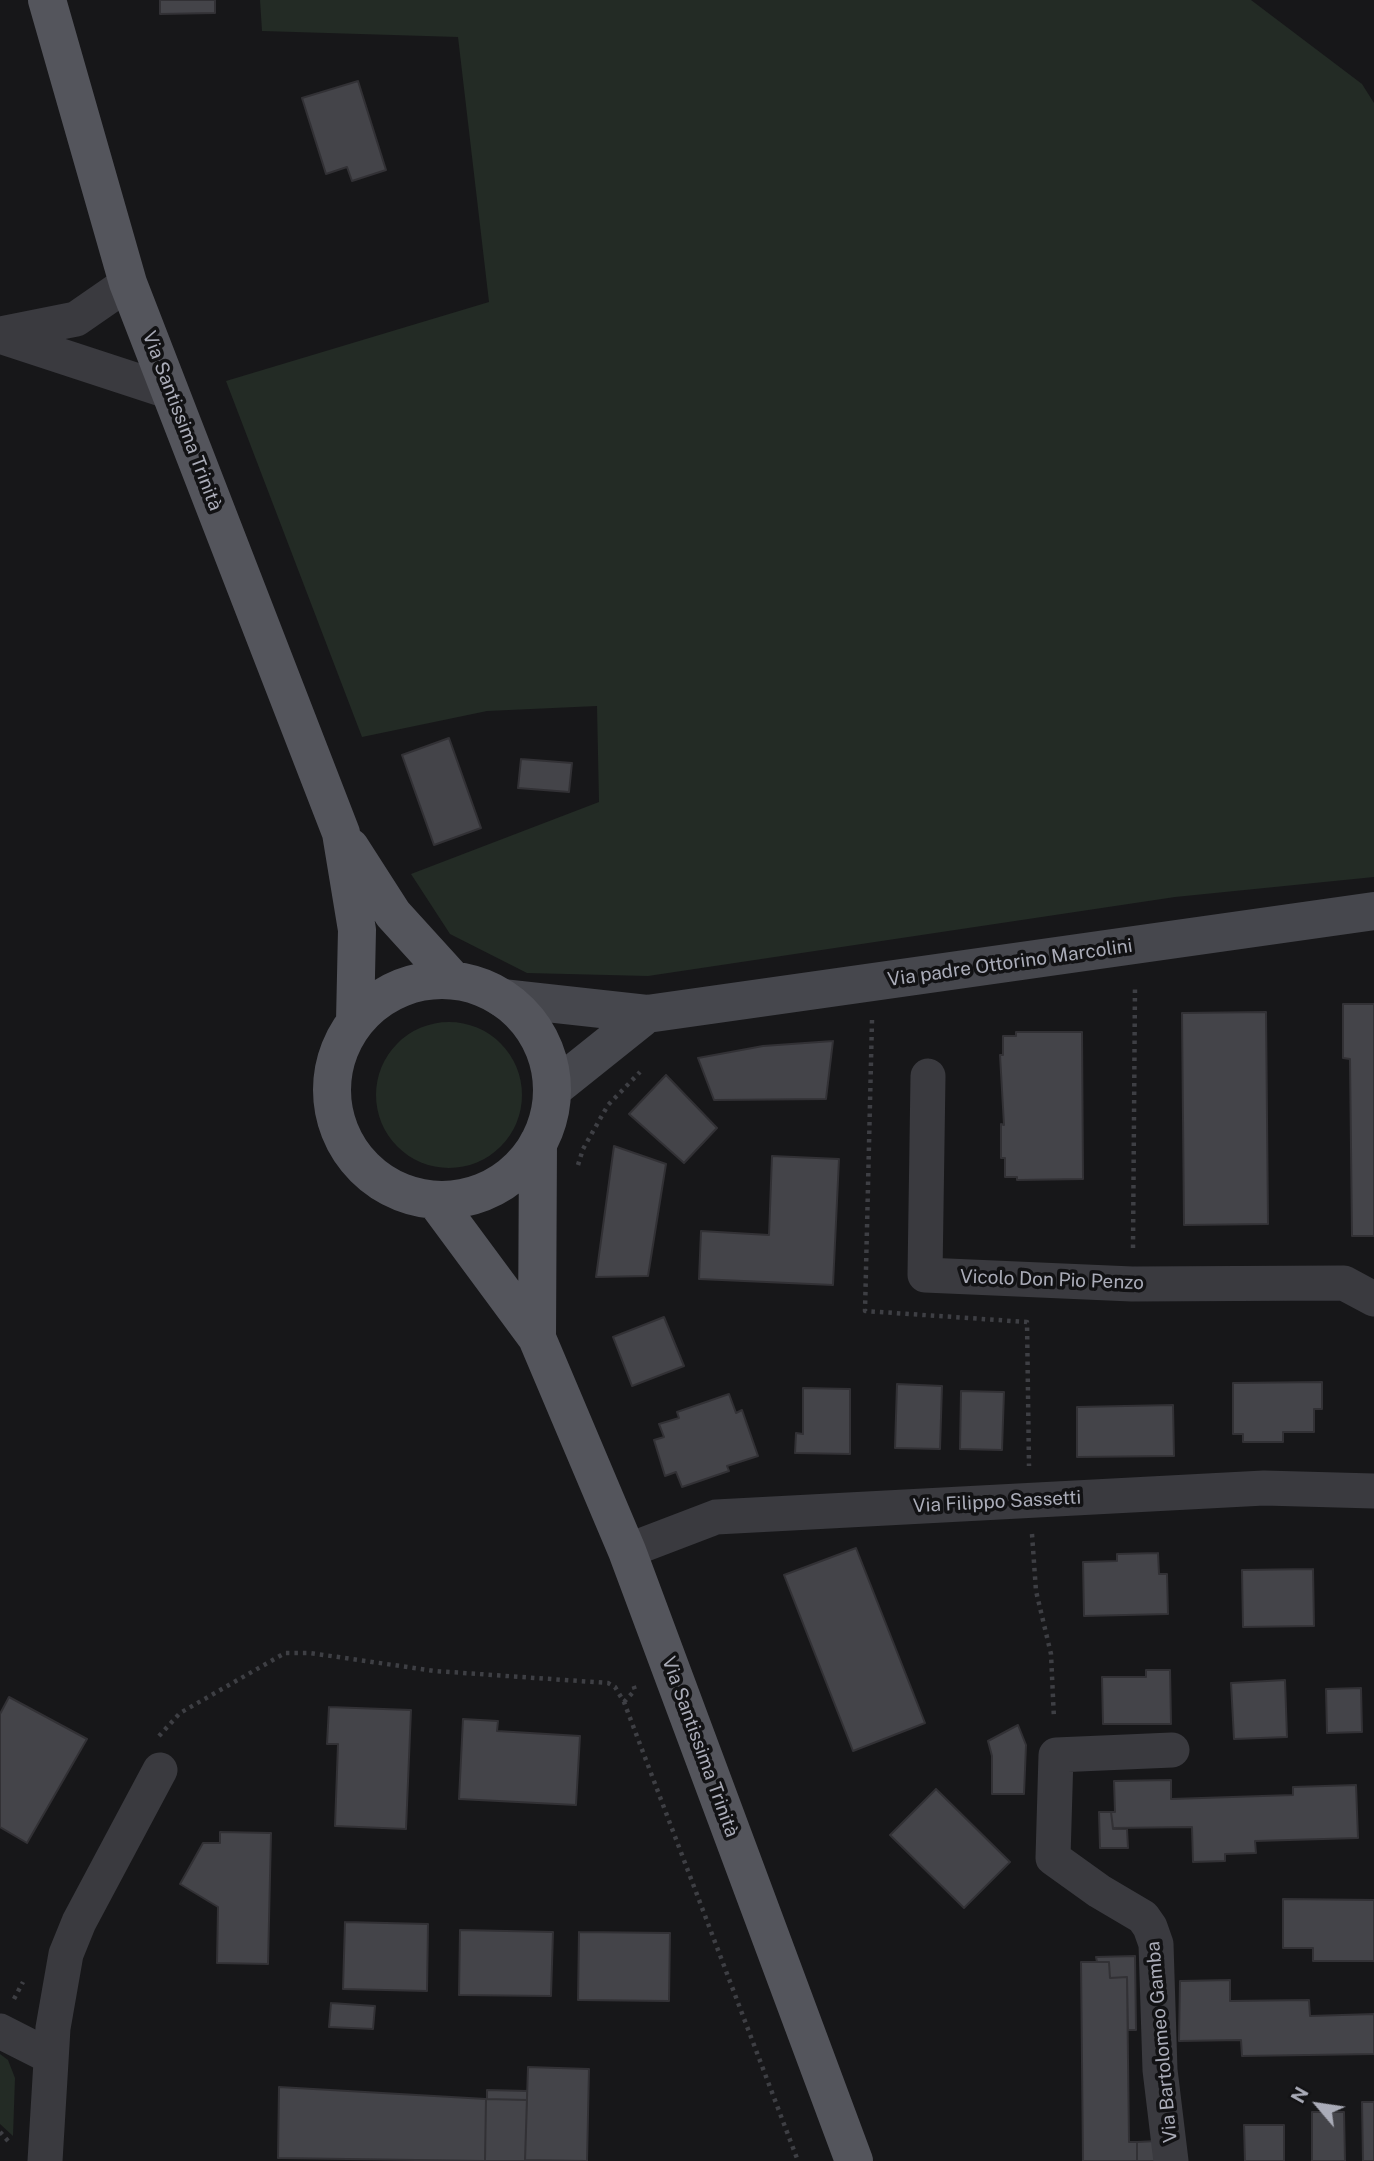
<!DOCTYPE html>
<html>
<head>
<meta charset="utf-8">
<style>
  body { margin:0 }
  #map { position:relative; width:1374px; height:2161px; overflow:hidden; background:#171719; font-family:"Public Sans",sans-serif }
  canvas { display:block }
  .north { position:absolute; left:1283px; top:2070px; width:70px; height:70px; -webkit-text-stroke:5px #121214; paint-order:stroke; rotate:299deg; font-size:19px; font-weight:700; line-height:28px; text-align:center; color:#aaacb8 }
  .north::after { content:''; display:block; margin:auto; width:24px; height:32px; background:#aaacb8; clip-path:polygon(50% 0,100% 100%,50% 72%,0 100%) }
</style>
</head>
<body>
<div id="map">
<canvas width="1374" height="2161"></canvas>
<div class="north">N</div>
</div>
<script>
const context = document.querySelector('canvas').getContext('2d');
context.lineJoin = 'round';
function fill(path, color) {
  context.fillStyle = color;
  context.fill(path, 'evenodd');
}
function shape(rows) {
  const path = new Path2D();
  for (const r of rows) {
    if (r.length === 3) {
      path.moveTo(r[0] + r[2], r[1]);
      path.arc(r[0], r[1], r[2], 0, 2 * Math.PI);
      continue;
    }
    path.moveTo(r[0], r[1]);
    for (let i = 2; i < r.length; i += 2) path.lineTo(r[i], r[i + 1]);
  }
  return path;
}
function strokePath(path, color, width, dash) {
  context.strokeStyle = color;
  context.lineWidth = width;
  context.lineCap = dash ? 'butt' : 'round';
  context.setLineDash(dash || []);
  context.stroke(path);
}
function drawText(font, color, halo, rows, align = 'center') {
  context.font = font + ' "Public Sans",sans-serif';
  context.lineWidth = 7;
  context.setLineDash([]);
  context.textBaseline = 'middle';
  context.strokeStyle = halo;
  context.fillStyle = color;
  for (const [text, x, y, turn = 0] of rows) {
    context.save();
    context.translate(x, y);
    context.rotate((+turn || 0) * Math.PI / 180);
    context.textAlign = isNaN(turn) ? turn : align;
    if (halo) context.strokeText(text, 0, 0);
    context.fillText(text, 0, 0);
    context.restore();
  }
}
fill(shape([
  [260,0,1251,0,1362,84,1374,103,1374,877,1175,897,648,976,527,973,450,934,411,874,599,802,597,706,487,711,362,737,226,381,489,302,458,37,262,31],
  [449,1095,73],
  [0,2054,8,2060,15,2078,13,2136,0,2124]
]), '#232b25');
const building = shape([
  [160,0,215,0,215,13,160,14,160,0],
  [358,81,386,170,352,181,347,167,326,174,302,98,358,81],
  [449,738,481,828,434,845,402,755,449,738],
  [521,759,572,763,569,792,518,788,521,759],
  [1343,1004,1374,1004,1374,1236,1352,1236,1350,1059,1343,1058,1343,1004],
  [1266,1012,1268,1224,1184,1225,1182,1013,1266,1012],
  [1016,1032,1082,1032,1083,1179,1017,1180,1017,1177,1005,1177,1005,1158,1001,1158,1001,1124,1004,1125,1000,1055,1003,1055,1003,1036,1016,1036,1016,1032],
  [833,1041,826,1099,714,1100,698,1058,763,1046,833,1041],
  [666,1075,717,1128,684,1163,629,1114,666,1075],
  [614,1146,666,1164,648,1276,596,1277,614,1146],
  [772,1156,839,1159,833,1285,699,1279,701,1231,769,1235,772,1156],
  [664,1317,684,1366,632,1386,613,1337,664,1317],
  [1322,1382,1322,1409,1314,1409,1314,1432,1283,1432,1283,1442,1243,1442,1243,1434,1233,1434,1233,1383,1322,1382],
  [897,1384,942,1386,940,1449,895,1448,897,1384],
  [803,1388,850,1389,850,1454,795,1453,796,1433,803,1434,803,1388],
  [961,1391,1004,1392,1002,1450,960,1449,961,1391],
  [729,1394,736,1413,742,1410,758,1456,727,1466,729,1471,682,1487,676,1472,665,1476,654,1440,664,1437,659,1424,679,1418,677,1412,729,1394],
  [1173,1405,1174,1456,1077,1457,1077,1407,1173,1405],
  [856,1548,925,1723,853,1751,784,1575,856,1548],
  [1158,1553,1159,1574,1167,1574,1168,1614,1084,1616,1083,1562,1117,1561,1117,1554,1158,1553],
  [1313,1569,1314,1626,1243,1627,1242,1570,1313,1569],
  [1146,1670,1170,1670,1171,1724,1103,1724,1102,1677,1146,1677,1146,1670],
  [1285,1680,1287,1737,1234,1739,1231,1683,1285,1680],
  [1361,1688,1362,1732,1327,1733,1326,1689,1361,1688],
  [9,1697,87,1739,27,1843,0,1827,0,1714,9,1697],
  [329,1707,411,1710,406,1829,335,1826,338,1744,327,1744,329,1707],
  [463,1719,498,1721,497,1731,580,1736,576,1805,459,1799,463,1719],
  [1018,1725,1026,1745,1024,1794,992,1794,992,1756,988,1741,1018,1725],
  [1171,1780,1171,1799,1293,1795,1293,1787,1356,1785,1358,1838,1255,1841,1256,1853,1225,1854,1225,1861,1193,1862,1192,1827,1113,1828,1111,1812,1115,1812,1114,1781,1171,1780],
  [936,1789,1010,1862,964,1908,890,1835,936,1789],
  [1099,1812,1111,1812,1113,1829,1127,1829,1128,1848,1100,1848,1099,1812],
  [220,1832,271,1833,268,1964,217,1963,218,1907,180,1884,203,1843,220,1843,220,1832],
  [1283,1899,1374,1900,1374,1961,1313,1961,1313,1948,1283,1948,1283,1899],
  [345,1922,428,1924,427,1991,343,1989,345,1922],
  [460,1930,553,1932,551,1996,459,1995,460,1930],
  [579,1932,670,1933,669,2001,578,2000,579,1932],
  [1135,1956,1136,2030,1128,2030,1127,1977,1110,1978,1109,1962,1097,1962,1096,1957,1135,1956],
  [1081,1962,1109,1962,1110,1978,1127,1977,1129,2142,1137,2142,1137,2161,1083,2161,1081,1962],
  [1230,1980,1230,2001,1309,2000,1310,2016,1374,2014,1374,2054,1242,2056,1241,2040,1179,2041,1180,1981,1230,1980],
  [331,2003,375,2006,373,2029,329,2027,331,2003],
  [528,2067,589,2069,587,2161,525,2160,528,2067],
  [279,2087,486,2099,485,2161,278,2158,279,2087],
  [487,2090,527,2091,527,2100,487,2099,487,2090],
  [486,2099,527,2100,525,2161,485,2161,486,2099],
  [1362,2102,1374,2102,1374,2161,1363,2161,1362,2102],
  [1312,2112,1344,2112,1345,2161,1312,2161,1312,2112],
  [1244,2125,1284,2125,1284,2161,1245,2161,1244,2125],
  [1157,2141,1158,2161,1137,2161,1137,2142,1157,2141]
]);
fill(building, '#444449');
strokePath(building, '#323135', 2);
strokePath(shape([
  [872,1020,865,1311,1027,1322,1029,1466],
  [578,1165,583,1149,608,1105,640,1072],
  [1133,1248,1135,986],
  [1032,1534,1036,1591,1051,1654,1054,1719],
  [624,1702,635,1690,633,1684],
  [159,1736,180,1713,285,1653,310,1653,435,1671,608,1683,615,1687,624,1702,798,2161],
  [14,1999,23,1982],
  [0,2132,9,2142]
]), '#3e3f44', 4.5, [3.5, 5]);
strokePath(shape([
  [0,334,76,319,128,283],
  [0,336,171,392],
  [928,1076,925,1275,1132,1284,1344,1283,1374,1299],
  [627,1551,716,1517,1264,1488,1374,1491],
  [0,2031,51,2057],
  [45,2161,53,2028,66,1954,79,1922,160,1770],
  [1171,2161,1160,2070,1156,1944,1150,1927,1143,1917,1099,1891,1053,1858,1056,1755,1172,1750]
]), '#3a3a3f', 35);
strokePath(shape([
  [502,998,647,1014,1374,911],
  [552,1090,647,1014]
]), '#46474d', 38);
strokePath(shape([
  [47,0,128,283,341,833,357,930,355,1021],
  [350,847,393,914,453,980],
  [442,1090,110],
  [435,1200,537,1338,627,1551,854,2161],
  [537,1338,538,1143]
]), '#54555c', 38);
drawText('19px', '#aaacb8', '#121214', [
  ["Via Santissima Trinità",182,421,69],
  ["Via padre Ottorino Marcolini",1010,963,-8],
  ["Vicolo Don Pio Penzo",1052,1280,2],
  ["Via Filippo Sassetti",997,1502,-3],
  ["Via Santissima Trinità",700,1747,70],
  ["Via Bartolomeo Gamba",1162,2042,-95]
]);
</script>
</body>
</html>
